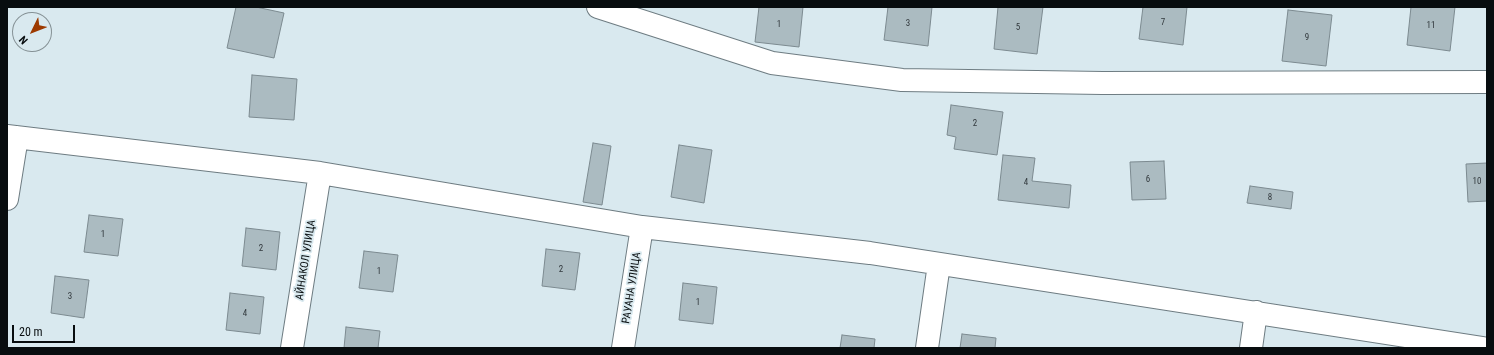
<!DOCTYPE html>
<html>
<head>
<meta charset="utf-8">
<style>
  body { margin:0 }
  #map { position:relative; width:1494px; height:355px; overflow:hidden; background:#d9e9ef; font-family:"Roboto Condensed",sans-serif }
  canvas { display:block }
  .frame { position:absolute; inset:0; border:8px solid #080d0f; pointer-events:none }
  .north { position:absolute; left:12px; top:12px; width:40px; height:40px; box-sizing:border-box; background:#d9e9ef; border:1px solid #859195; border-radius:50%; rotate:227deg; font-size:11px; font-weight:700; line-height:16px; text-align:center; color:#080d0f }
  .north::after { content:''; display:block; margin:auto; width:14px; height:18px; background:#9d3a00; clip-path:polygon(50% 0,100% 100%,50% 72%,0 100%) }
  .scale { position:absolute; left:12px; top:325px; width:63px; height:18px; box-sizing:border-box; border:2px solid #080d0f; border-top:0; padding-left:5px; font-size:12px; line-height:14px; white-space:nowrap; color:#080d0f; -webkit-text-stroke:3px #d9e9ef; paint-order:stroke }
</style>
</head>
<body>
<div id="map">
<canvas width="1494" height="355"></canvas>
<div class="frame"></div>
<div class="north">N</div>
<div class="scale">20 m</div>
</div>
<script>
const context = document.querySelector('canvas').getContext('2d');
context.lineJoin = 'round';
function fill(path, color) {
  context.fillStyle = color;
  context.fill(path, 'evenodd');
}
function shape(rows) {
  const path = new Path2D();
  for (const r of rows) {
    path.moveTo(r[0], r[1]);
    for (let i = 2; i < r.length; i += 2) path.lineTo(r[i], r[i + 1]);
  }
  return path;
}
function strokePath(path, color, width, dash) {
  context.strokeStyle = color;
  context.lineWidth = width;
  context.lineCap = dash ? 'butt' : 'round';
  context.setLineDash(dash || []);
  context.stroke(path);
}
function drawText(font, color, halo, rows, align = 'center') {
  context.font = font + ' "Roboto Condensed",sans-serif';
  context.lineWidth = 3.5;
  context.setLineDash([]);
  context.textBaseline = 'middle';
  context.strokeStyle = halo;
  context.fillStyle = color;
  for (const [text, x, y, turn = 0] of rows) {
    context.save();
    context.translate(x, y);
    context.rotate((+turn || 0) * Math.PI / 180);
    context.textAlign = isNaN(turn) ? turn : align;
    if (halo) context.strokeText(text, 0, 0);
    context.fillText(text, 0, 0);
    context.restore();
  }
}
const building = shape([
  [236,7,256,7,284,13,274,58,227,48,236,7],
  [759,7,803,7,799,47,755,42,759,7],
  [888,7,932,7,928,46,884,40,888,7],
  [998,7,1043,7,1037,54,994,49,998,7],
  [1143,7,1187,7,1183,45,1139,39,1143,7],
  [1411,7,1455,7,1450,51,1407,45,1411,7],
  [1288,10,1332,15,1326,66,1282,61,1288,10],
  [252,75,297,79,294,120,249,117,252,75],
  [951,105,1003,112,997,155,954,149,956,137,947,135,951,105],
  [593,143,611,146,602,205,583,202,593,143],
  [679,145,712,150,704,203,671,197,679,145],
  [1003,155,1035,158,1032,181,1071,185,1069,208,998,200,1003,155],
  [1164,161,1166,199,1132,200,1130,162,1164,161],
  [1487,163,1487,201,1468,202,1466,164,1487,163],
  [1250,186,1293,192,1291,209,1247,203,1250,186],
  [89,215,123,219,118,256,84,252,89,215],
  [246,228,280,232,276,270,242,266,246,228],
  [546,249,580,253,575,290,542,286,546,249],
  [364,251,398,255,393,292,359,288,364,251],
  [55,276,89,280,84,318,51,313,55,276],
  [683,283,717,287,713,324,679,320,683,283],
  [230,293,264,297,260,334,226,330,230,293],
  [346,327,380,331,378,348,344,348,346,327],
  [962,334,996,338,995,348,960,348,962,334],
  [842,335,875,339,874,348,840,348,842,335]
]);
fill(building, '#abbbc1');
strokePath(building, '#7c8a90', 1);
const minor = shape([
  [598,7,772,63,902,80,1103,83,1487,82],
  [7,136,320,173,642,227,870,253,1483,348],
  [7,199,17,137],
  [292,348,320,173],
  [623,348,642,227],
  [927,348,939,264],
  [1251,348,1256,312]
]);
strokePath(minor, '#6e7c82', 24);
strokePath(minor, '#fff', 22);
drawText('9px', '#31383c', null, [
  ["7",1163,23],
  ["3",908,24],
  ["1",779,25],
  ["11",1431,26],
  ["5",1018,28],
  ["9",1307,38],
  ["2",975,124],
  ["6",1148,180],
  ["10",1477,182],
  ["4",1026,183],
  ["8",1270,198],
  ["1",103,235],
  ["2",261,249],
  ["2",561,270],
  ["1",379,272],
  ["3",70,297],
  ["1",698,303],
  ["4",245,314]
]);
drawText('11px', '#080d0f', '#d9e9ef', [
  ["АЙНАКОЛ УЛИЦА",306,260,-81],
  ["РАУАНА УЛИЦА",632,288,-81]
]);
</script>
</body>
</html>
